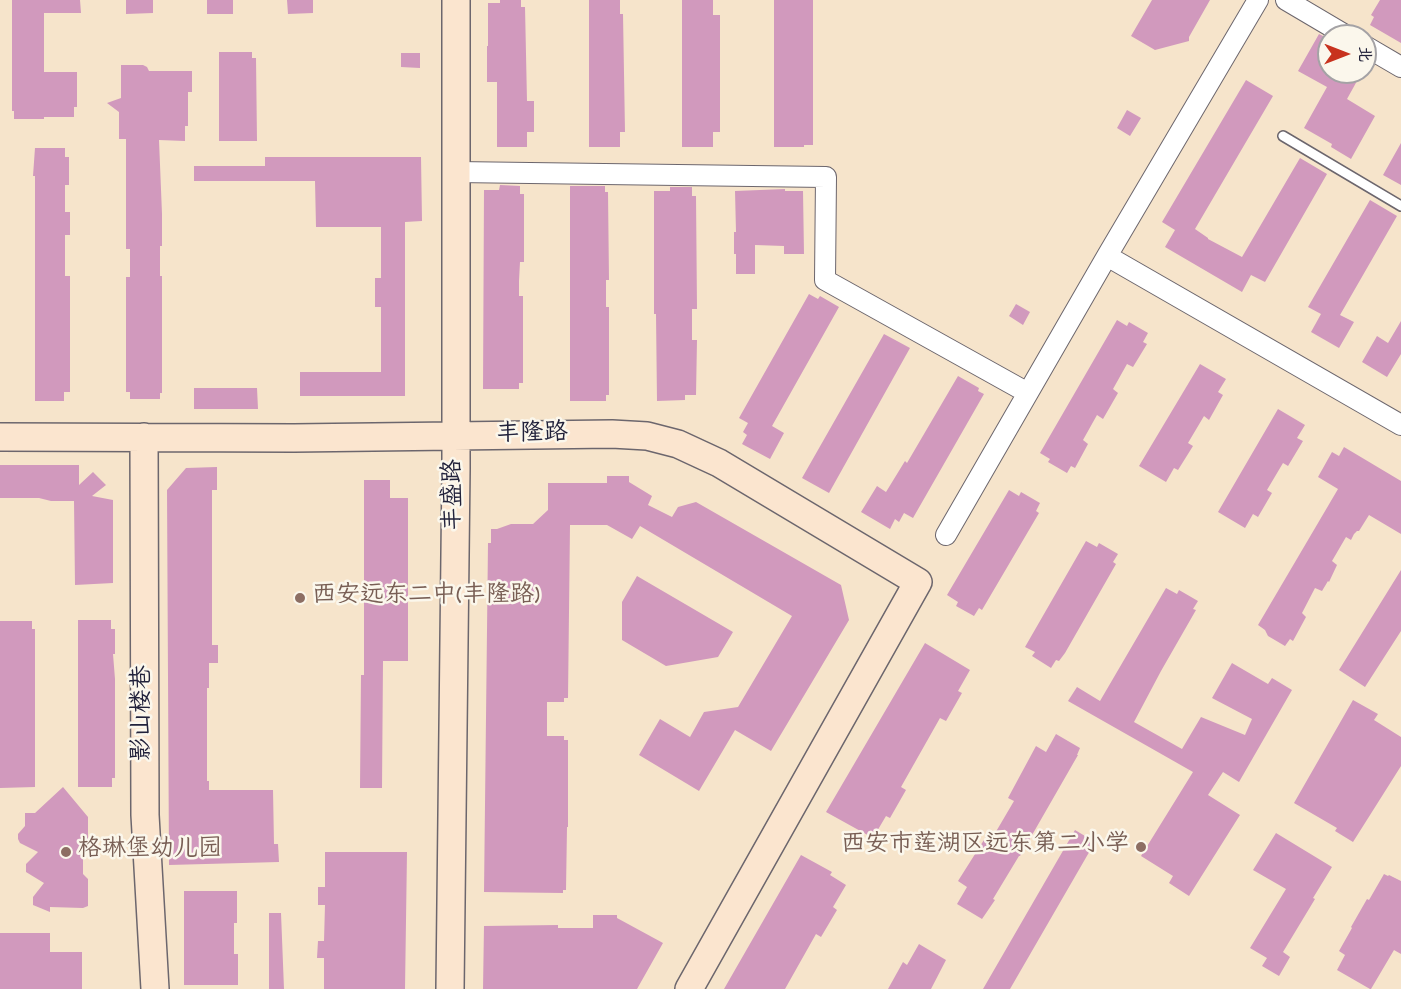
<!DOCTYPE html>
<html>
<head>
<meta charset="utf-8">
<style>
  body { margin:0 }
  #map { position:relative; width:1401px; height:989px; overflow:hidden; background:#f6e4cb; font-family:Dekko,"LXGW WenKai TC",sans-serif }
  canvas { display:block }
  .north { position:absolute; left:1317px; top:24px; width:60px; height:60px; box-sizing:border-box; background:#fbf7ec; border:2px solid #a4a2a5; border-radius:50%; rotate:90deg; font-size:16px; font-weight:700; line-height:24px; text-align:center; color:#22223b }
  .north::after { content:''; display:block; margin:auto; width:21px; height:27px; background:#c8321e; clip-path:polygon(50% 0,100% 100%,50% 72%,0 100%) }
</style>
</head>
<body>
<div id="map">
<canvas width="1401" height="989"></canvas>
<div class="north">北</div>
</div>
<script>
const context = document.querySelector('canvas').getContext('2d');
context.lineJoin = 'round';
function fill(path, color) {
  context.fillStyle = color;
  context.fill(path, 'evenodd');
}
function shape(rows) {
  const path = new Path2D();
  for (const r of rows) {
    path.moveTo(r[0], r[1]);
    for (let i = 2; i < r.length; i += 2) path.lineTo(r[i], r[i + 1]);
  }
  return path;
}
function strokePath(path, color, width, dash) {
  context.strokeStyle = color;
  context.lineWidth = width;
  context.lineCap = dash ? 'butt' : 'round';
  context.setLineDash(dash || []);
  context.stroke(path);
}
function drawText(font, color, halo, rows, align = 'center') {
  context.font = font + ' Dekko,"LXGW WenKai TC",sans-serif';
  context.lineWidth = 5;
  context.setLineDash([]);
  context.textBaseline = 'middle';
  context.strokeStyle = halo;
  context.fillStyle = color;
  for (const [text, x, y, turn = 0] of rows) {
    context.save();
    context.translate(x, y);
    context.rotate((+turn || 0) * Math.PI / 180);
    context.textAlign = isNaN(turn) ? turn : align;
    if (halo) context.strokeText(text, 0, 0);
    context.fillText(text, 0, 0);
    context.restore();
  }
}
fill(shape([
  [12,0,80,0,81,13,44,13,44,72,77,72,77,107,74,107,74,117,44,117,44,119,14,119,14,111,12,111],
  [126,0,153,0,153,13,126,14],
  [207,0,233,0,233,14,207,14],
  [287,0,313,0,313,13,288,14],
  [500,0,521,0,521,7,525,7,527,101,534,101,534,132,527,132,527,147,497,147,497,82,487,82,487,46,488,46,488,3,500,3],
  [589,0,620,0,620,14,623,14,625,132,620,132,620,147,589,147],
  [682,0,713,0,713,15,720,15,720,132,713,132,713,147,682,147],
  [774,0,813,0,813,145,804,145,804,147,774,147],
  [1152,0,1210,0,1189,37,1189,41,1155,50,1131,36],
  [1380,0,1401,0,1401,43,1370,25,1374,17,1371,15],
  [1319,34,1329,39,1329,72,1362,72,1347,99,1375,116,1351,159,1331,147,1332,144,1304,128,1327,87,1298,71],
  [219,52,252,52,252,58,256,58,257,141,219,141],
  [401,53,420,53,420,68,401,67],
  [121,65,143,65,147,67,149,71,192,71,192,92,188,92,188,126,185,126,185,141,159,140,162,214,162,246,160,246,160,276,162,276,162,393,160,393,160,399,130,399,130,392,126,392,126,277,130,277,130,249,126,249,126,139,119,139,119,112,107,103,121,98],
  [1246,80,1273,96,1195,229,1208,238,1208,239,1242,257,1300,158,1327,174,1265,282,1251,275,1242,292,1165,247,1175,230,1162,222],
  [1127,110,1141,118,1130,136,1117,128],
  [1401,143,1401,185,1383,175],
  [35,148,65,148,65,157,69,157,69,185,65,185,65,212,70,212,70,235,65,235,65,276,70,276,70,392,64,392,64,401,35,401,35,176,33,176],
  [265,157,421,157,422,221,405,222,405,396,300,396,300,372,381,372,381,307,375,307,375,278,381,278,381,227,316,227,315,181,194,181,194,166,265,166],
  [500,185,520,186,520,194,524,194,524,262,520,262,519,281,519,296,523,296,523,383,519,383,519,389,483,389,484,190,499,190],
  [570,186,605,186,605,192,608,192,609,280,606,280,606,307,609,307,609,395,606,395,606,401,570,401],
  [670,187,692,187,692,196,696,196,697,309,692,309,692,340,697,340,696,395,685,395,685,400,657,401,656,314,654,314,654,191,670,191],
  [785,189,785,191,803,191,804,254,784,254,784,246,755,245,755,274,736,274,736,254,734,254,734,232,736,232,735,191],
  [1370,200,1397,216,1340,315,1354,322,1339,348,1311,332,1321,314,1308,307],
  [809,294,818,299,820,296,839,307,772,426,784,433,770,459,742,444,747,435,743,432,748,423,739,418],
  [1016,304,1030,312,1023,325,1009,316],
  [1117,320,1127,326,1129,322,1148,333,1143,342,1147,344,1133,367,1127,364,1113,389,1118,393,1103,419,1097,415,1083,440,1088,444,1075,468,1071,466,1067,473,1048,462,1050,459,1040,453],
  [1401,321,1401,354,1387,377,1362,362,1377,336,1388,343],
  [884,334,910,348,829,493,802,478],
  [1200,364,1226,379,1218,392,1223,395,1209,420,1204,416,1188,443,1193,446,1178,470,1174,468,1166,482,1139,466],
  [958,376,979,388,978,391,984,394,913,518,904,513,899,522,895,519,890,529,861,512,877,486,886,492,905,461,907,463],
  [194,388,257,388,258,409,194,409],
  [1278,409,1305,425,1297,438,1303,441,1288,466,1283,463,1267,490,1272,493,1258,517,1253,514,1245,528,1218,512],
  [1344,447,1401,481,1401,534,1369,515,1359,531,1357,531,1354,534,1351,540,1346,537,1332,561,1337,565,1329,582,1328,581,1322,591,1315,588,1302,613,1306,617,1293,641,1290,639,1285,646,1268,636,1265,630,1258,625,1338,489,1318,477,1332,452,1339,456],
  [0,465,79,465,79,485,93,472,106,485,92,496,113,500,113,583,75,585,74,501,51,501,39,498,0,498],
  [217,467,217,490,212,490,212,645,218,645,218,663,209,663,209,688,207,688,207,781,209,781,209,790,273,790,274,844,278,844,279,862,169,865,167,490,186,468],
  [607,476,629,476,629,482,652,496,648,505,672,517,678,507,696,502,841,585,849,620,771,751,735,730,699,791,639,755,660,719,690,737,704,712,738,707,792,616,640,526,632,539,607,525,570,525,568,698,564,698,564,702,547,702,547,736,564,736,564,740,568,740,568,827,567,827,566,890,563,890,563,893,484,892,488,543,491,543,491,529,497,529,511,524,533,524,548,510,548,483,607,483],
  [364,480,390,480,390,498,408,498,408,661,383,661,382,788,360,788,361,675,364,675],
  [1009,490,1019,496,1021,492,1040,503,1036,511,1039,513,982,610,979,608,974,616,956,606,958,602,947,595],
  [1086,541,1097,547,1099,543,1118,554,1113,562,1116,564,1065,653,1059,661,1056,660,1051,668,1032,656,1035,652,1025,647],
  [1401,570,1401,631,1365,687,1339,670],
  [637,576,733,632,718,657,666,666,622,640,622,602],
  [1166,588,1177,594,1179,590,1198,601,1193,609,1196,610,1161,671,1134,722,1182,749,1201,717,1245,735,1252,719,1212,698,1232,663,1268,684,1272,678,1292,690,1239,782,1223,772,1208,795,1240,815,1189,896,1169,883,1173,876,1141,856,1193,772,1068,701,1077,687,1100,701],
  [78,620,111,620,111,629,115,629,115,654,113,654,115,679,115,778,112,778,112,787,78,787],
  [0,621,32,621,32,629,35,629,35,787,0,788],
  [925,643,970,670,958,691,962,693,946,721,940,718,901,787,906,790,890,818,886,816,873,838,826,812],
  [1353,700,1378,714,1374,720,1401,737,1401,766,1353,842,1335,831,1337,828,1294,803],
  [1056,734,1080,748,1077,755,1078,755,1020,856,1019,856,993,899,995,900,982,919,957,904,967,887,958,881,989,832,994,835,1014,801,1008,798,1036,746,1046,752],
  [63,787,88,817,88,841,83,846,83,874,88,879,88,906,83,908,50,907,50,912,33,905,33,897,44,883,26,872,26,864,38,852,20,843,18,839,18,834,25,826,25,813,35,813],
  [1075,830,1095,842,1010,989,983,989],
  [1276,833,1332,867,1313,898,1315,899,1283,952,1290,957,1279,976,1262,966,1267,958,1250,948,1286,889,1253,870],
  [325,852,407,852,405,989,324,989,324,958,317,958,318,941,324,941,325,905,318,905,318,887,325,887],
  [801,855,832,872,830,875,846,885,833,907,837,910,821,937,816,934,785,989,724,989],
  [1384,874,1388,876,1389,875,1401,881,1401,954,1394,950,1371,989,1370,989,1337,970,1345,955,1339,951,1352,928,1351,927,1367,899,1369,900],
  [184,891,237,891,237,923,234,923,234,954,238,954,238,985,184,985],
  [269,913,281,913,284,989,269,989],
  [593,915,617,915,617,918,663,943,637,989,483,989,484,926,558,925,558,928,593,928],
  [0,933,50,933,50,952,82,952,82,989,0,989],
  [919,944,946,960,931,989,888,989,903,962,907,965]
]), '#d199bd');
const lane = shape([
  [1283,136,1401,206]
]);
const street = shape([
  [1286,0,1347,36],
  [1365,46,1401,67],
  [456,172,826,177,825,280,1028,393],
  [1107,256,1401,425],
  [946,535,1107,256,1258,0]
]);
const secondary = shape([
  [0,437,294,438,612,434,647,436,678,444,719,463,918,582,689,989],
  [144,437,145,815,155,989],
  [450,989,456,468,456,0]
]);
strokePath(lane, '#6c666d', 12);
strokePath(street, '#6c666d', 22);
strokePath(secondary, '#6c666d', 30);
strokePath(lane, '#fff', 9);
strokePath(street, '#fff', 20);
strokePath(secondary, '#fbe5cf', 27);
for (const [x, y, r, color] of [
  [300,598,6,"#8d6e63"],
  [1141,847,6,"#8d6e63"],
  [66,852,6,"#8d6e63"]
]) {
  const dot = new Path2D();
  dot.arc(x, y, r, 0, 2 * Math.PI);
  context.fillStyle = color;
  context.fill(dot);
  strokePath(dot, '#fbf7ec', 2);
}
drawText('24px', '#22223b', '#fbf7ec', [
  ["丰隆路",532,436,-1],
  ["丰盛路",456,495,-90],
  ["影山楼巷",145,713,-90]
]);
drawText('24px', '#785e54', '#fbf7ec', [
  ["西安远东二中(丰隆路)",312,598],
  ["西安市莲湖区远东第二小学",1129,847,"right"],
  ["格琳堡幼儿园",78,852]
], 'left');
</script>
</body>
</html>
